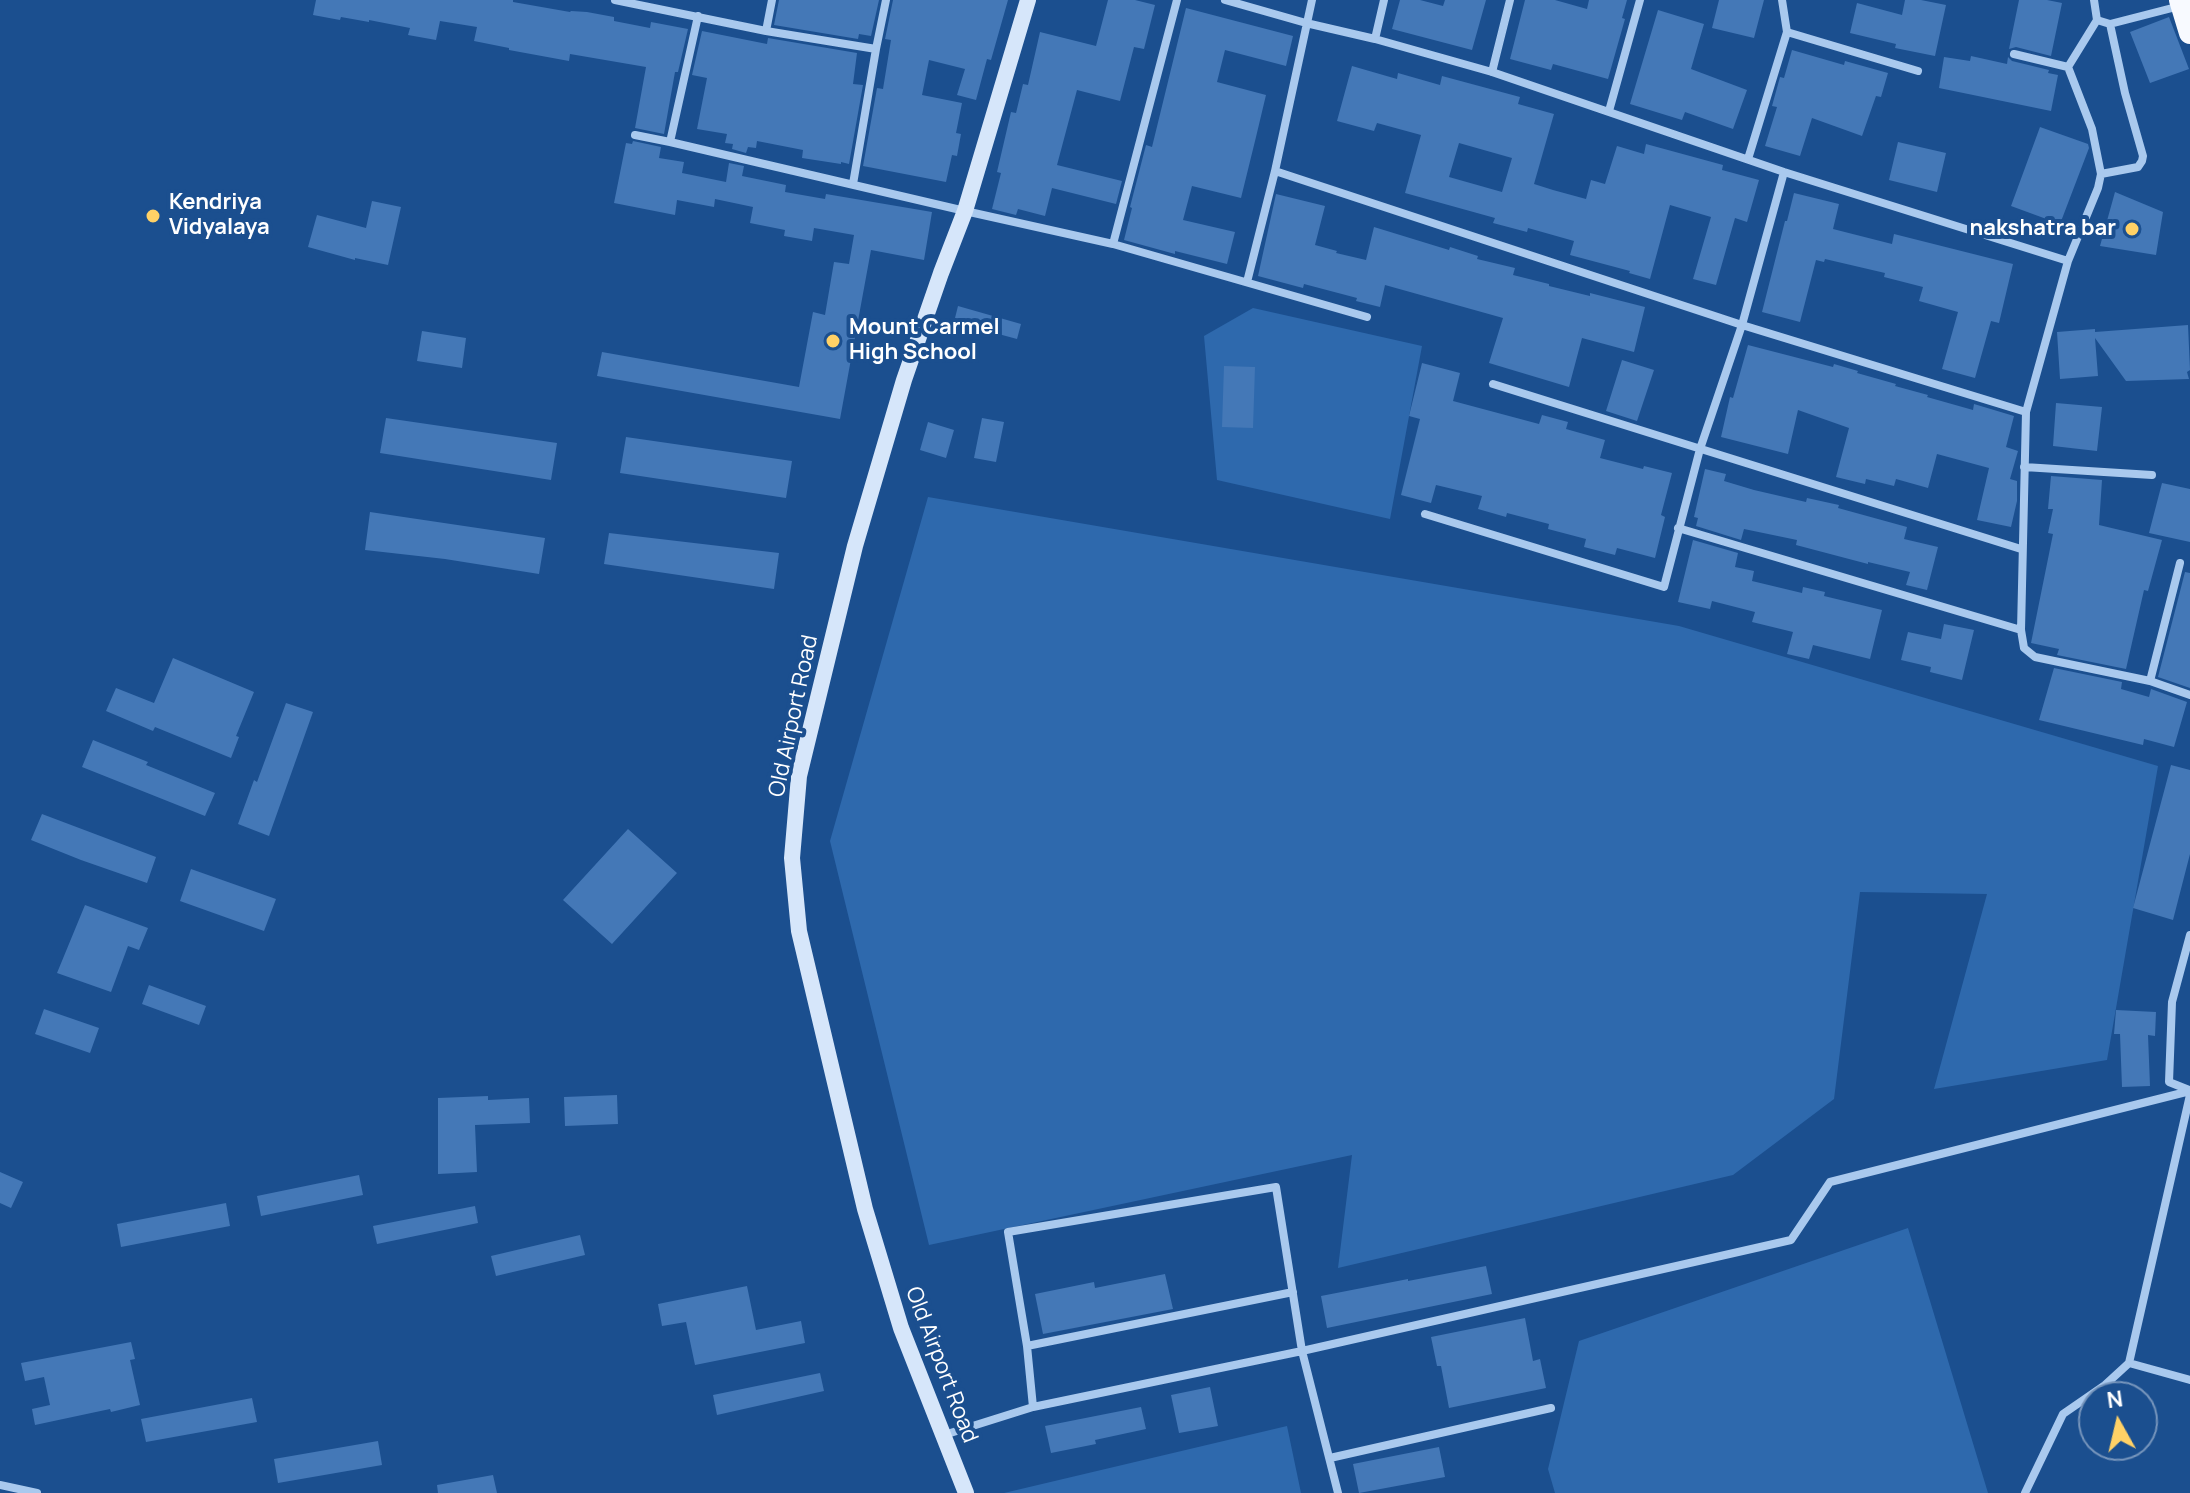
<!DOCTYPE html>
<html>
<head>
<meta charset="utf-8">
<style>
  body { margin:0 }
  #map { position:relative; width:2190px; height:1493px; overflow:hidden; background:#1b4f8f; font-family:Manrope,sans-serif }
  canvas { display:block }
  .north { position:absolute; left:2078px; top:1381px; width:80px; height:80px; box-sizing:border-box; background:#1b4f8f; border:2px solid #7695bc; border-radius:50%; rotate:352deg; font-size:22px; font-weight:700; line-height:32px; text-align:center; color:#fff }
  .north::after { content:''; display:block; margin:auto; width:28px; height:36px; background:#ffd166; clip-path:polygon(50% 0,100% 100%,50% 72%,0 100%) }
</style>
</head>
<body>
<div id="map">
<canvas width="2190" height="1493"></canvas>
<div class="north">N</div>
</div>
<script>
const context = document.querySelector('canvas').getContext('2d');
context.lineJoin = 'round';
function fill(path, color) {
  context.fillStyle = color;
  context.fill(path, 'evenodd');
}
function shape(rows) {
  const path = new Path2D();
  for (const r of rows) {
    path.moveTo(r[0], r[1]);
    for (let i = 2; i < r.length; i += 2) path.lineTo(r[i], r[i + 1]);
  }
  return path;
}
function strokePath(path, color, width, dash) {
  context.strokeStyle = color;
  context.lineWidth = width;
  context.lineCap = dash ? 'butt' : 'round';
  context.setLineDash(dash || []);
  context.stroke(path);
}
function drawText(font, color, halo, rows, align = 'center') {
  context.font = font + ' Manrope,sans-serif';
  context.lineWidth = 8;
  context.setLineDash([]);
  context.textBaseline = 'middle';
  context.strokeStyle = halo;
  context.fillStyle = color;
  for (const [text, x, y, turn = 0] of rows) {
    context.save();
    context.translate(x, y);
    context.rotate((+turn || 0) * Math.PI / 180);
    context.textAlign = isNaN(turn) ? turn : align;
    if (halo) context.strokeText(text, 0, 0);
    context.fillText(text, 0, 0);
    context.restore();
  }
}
fill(shape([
  [1253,308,1422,346,1390,519,1217,480,1204,336],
  [928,497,1679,626,2158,766,2107,1060,1934,1089,1987,894,1860,892,1834,1099,1733,1175,1338,1268,1352,1155,929,1245,830,841],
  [1908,1228,1988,1493,1555,1493,1548,1469,1579,1341],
  [1287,1426,1301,1493,1004,1493]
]), '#2e69ad');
fill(shape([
  [316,0,513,0,513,2,570,12,571,11,587,12,614,17,614,21,650,28,651,22,688,29,678,72,675,72,664,134,635,128,646,67,570,54,569,61,509,50,509,48,474,41,477,27,440,21,436,40,408,35,410,28,369,20,369,22,341,17,340,20,313,15],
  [779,0,879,0,871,36,859,34,858,39,774,25],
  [893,0,1008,0,991,60,987,59,976,100,957,95,965,69,929,60,922,95,962,103,956,133,961,134,957,156,952,155,946,182,863,166,877,88,883,89,890,46,891,40,885,39],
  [1108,0,1135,0,1155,5,1144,49,1134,47,1120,101,1077,90,1057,165,1122,181,1116,204,1052,188,1045,216,1018,209,1016,215,992,209,1001,173,997,172,1011,112,1016,113,1023,84,1028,85,1040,32,1096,46],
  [1400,0,1420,0,1443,6,1445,0,1486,0,1472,50,1392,29],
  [1525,0,1555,0,1587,9,1589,0,1627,0,1622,18,1625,19,1608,79,1553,64,1551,70,1510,59],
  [1719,0,1764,0,1754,38,1712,28],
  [1905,0,1921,0,1946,5,1935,56,1895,48,1896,44,1850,33,1857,3,1902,15],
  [2019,0,2047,0,2062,3,2051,56,2016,47,2009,49],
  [1186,8,1293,36,1286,66,1225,50,1217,82,1266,95,1256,137,1241,198,1192,186,1183,220,1235,232,1227,264,1175,251,1175,254,1124,240,1132,208,1130,207,1146,145,1152,147],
  [1658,10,1704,24,1691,69,1747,90,1733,129,1685,112,1682,120,1630,104],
  [2169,17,2189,69,2150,83,2130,32],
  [702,31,767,44,768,38,857,53,853,84,863,85,849,164,841,162,841,164,802,158,803,150,757,141,756,148,748,147,746,153,732,149,733,144,725,143,727,134,697,129,707,78,692,75],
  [1792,50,1844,65,1845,61,1888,73,1881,97,1876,96,1862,136,1812,118,1800,156,1765,146,1777,107,1772,106,1780,77,1784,78],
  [1971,56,2007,64,2008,57,2012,61,2049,70,2048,73,2058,75,2051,111,1939,88,1944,57,1970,61],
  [1352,66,1397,79,1398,73,1440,85,1442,76,1520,97,1518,104,1554,114,1534,184,1553,190,1586,199,1591,180,1605,184,1617,146,1644,154,1646,144,1723,165,1722,170,1759,180,1747,222,1735,218,1716,285,1693,279,1711,217,1670,205,1650,279,1629,273,1630,271,1570,255,1574,241,1528,228,1527,232,1493,223,1495,218,1405,193,1421,135,1377,123,1374,131,1337,121],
  [1459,143,1512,158,1502,192,1449,177],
  [2040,127,2088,144,2089,148,2060,224,2011,206],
  [633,141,661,147,659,158,684,162,682,173,726,182,729,163,744,166,742,176,786,185,785,192,825,199,826,194,932,212,924,260,871,250,840,419,597,376,602,352,799,387,813,312,825,315,834,262,849,264,854,235,814,228,812,241,784,236,785,230,750,223,753,207,715,199,714,207,677,200,675,215,614,203,626,143,632,144],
  [1898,142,1946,153,1937,192,1889,180],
  [2115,192,2163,212,2156,255,2100,246],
  [1794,193,1839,204,1833,229,1892,244,1894,234,2013,264,1999,323,1991,321,1975,378,1942,369,1958,312,1919,301,1923,287,1884,277,1885,273,1825,259,1824,262,1816,260,1800,322,1762,312,1785,221,1787,221],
  [1276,194,1325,206,1315,245,1337,251,1336,253,1366,260,1374,227,1449,250,1450,247,1478,256,1477,259,1515,268,1513,275,1549,284,1549,286,1590,296,1590,293,1645,307,1634,352,1582,338,1569,387,1489,363,1503,318,1385,285,1380,307,1356,301,1357,298,1304,284,1303,288,1258,276],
  [372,201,401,207,388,265,355,258,355,260,308,247,317,215,366,228],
  [958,306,1021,324,1017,339,954,322],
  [2188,325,2190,370,2187,372,2189,379,2126,381,2095,338,2098,376,2060,379,2057,332,2095,329,2095,332],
  [422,331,466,338,462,368,417,361],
  [1748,345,1833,367,1834,364,1858,371,1857,373,1896,384,1895,386,1928,395,1927,397,1973,410,1974,404,2014,416,2006,447,2018,451,2010,479,2017,481,2017,501,2011,527,1977,520,1989,468,1937,454,1928,488,1896,479,1894,486,1866,479,1865,484,1836,477,1849,428,1798,410,1788,454,1721,437,1730,397,1733,398],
  [1622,360,1654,370,1637,421,1606,411],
  [1422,363,1460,373,1453,401,1539,424,1542,415,1568,422,1566,429,1605,440,1600,458,1643,469,1644,466,1672,473,1661,515,1665,517,1655,558,1617,548,1615,555,1584,547,1586,539,1548,529,1549,524,1507,513,1506,517,1478,509,1482,496,1436,485,1431,503,1401,495,1420,419,1409,416],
  [1224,366,1255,367,1253,428,1222,427],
  [2056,403,2102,407,2097,451,2053,446],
  [386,418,557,443,551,480,380,453],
  [982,418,1004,422,996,462,974,458],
  [928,422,954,430,946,458,920,450],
  [626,437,792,461,786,498,620,473],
  [1705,469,1726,474,1724,481,1754,490,1806,502,1807,498,1839,505,1838,508,1907,527,1904,539,1938,547,1927,590,1906,585,1910,572,1868,562,1868,564,1796,545,1797,540,1744,529,1741,540,1696,526,1698,518,1694,517],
  [2051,476,2102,480,2099,525,2162,540,2148,591,2144,590,2126,669,2057,655,2059,649,2031,643,2053,534,2048,533,2053,509,2048,509],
  [2162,483,2190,489,2190,542,2149,533],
  [370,512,545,538,539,574,445,559,365,550],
  [609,533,779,553,774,589,604,564],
  [1693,540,1738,553,1735,567,1754,571,1752,581,1802,593,1803,587,1825,592,1824,596,1882,610,1870,659,1813,645,1809,659,1787,654,1793,632,1752,622,1755,612,1712,601,1710,609,1678,602],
  [2185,572,2190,573,2190,688,2158,677],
  [1944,624,1974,630,1962,680,1930,672,1931,667,1901,660,1908,632,1941,639],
  [173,658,254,692,236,736,239,737,231,758,155,727,153,731,106,711,116,688,154,703],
  [2054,668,2122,682,2121,689,2149,697,2151,689,2187,702,2174,747,2144,739,2143,745,2039,720],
  [286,703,313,712,269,836,238,824,254,780,257,782],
  [93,740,148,762,146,765,215,793,205,816,82,767],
  [2171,765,2190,770,2190,854,2173,920,2133,908],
  [42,814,156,857,147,883,81,860,31,840],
  [628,829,677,873,612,944,563,900],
  [191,869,276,899,264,931,180,901],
  [85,905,148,928,139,950,128,946,111,992,57,973],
  [149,985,206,1006,199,1025,142,1004],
  [44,1009,99,1028,90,1053,35,1034],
  [2116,1010,2156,1012,2155,1036,2148,1035,2150,1086,2122,1087,2120,1034,2114,1034],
  [617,1095,618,1124,565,1126,564,1097],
  [488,1096,488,1100,529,1098,530,1123,475,1125,477,1172,438,1174,438,1098],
  [0,1172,23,1182,11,1208,0,1203],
  [359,1175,363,1195,261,1216,257,1196],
  [226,1203,230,1226,121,1247,117,1224],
  [475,1206,478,1223,377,1244,373,1226],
  [580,1235,585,1255,496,1276,491,1256],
  [1486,1266,1492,1294,1327,1328,1321,1296,1408,1279,1408,1281],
  [1165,1274,1173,1309,1043,1334,1035,1294,1094,1282,1095,1288],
  [747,1286,756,1330,801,1321,805,1343,695,1365,686,1322,662,1326,658,1304],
  [1525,1318,1533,1361,1540,1359,1546,1388,1449,1408,1441,1366,1437,1366,1431,1337],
  [131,1342,135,1359,130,1360,140,1405,111,1412,110,1409,35,1425,32,1409,50,1405,44,1377,25,1381,21,1363],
  [820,1373,824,1391,717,1415,713,1395],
  [1210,1387,1218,1426,1179,1433,1171,1395],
  [252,1398,257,1422,146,1442,141,1419],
  [1141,1407,1146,1429,1095,1440,1096,1444,1051,1453,1045,1426],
  [378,1441,382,1465,278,1483,274,1459],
  [1439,1447,1445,1477,1359,1493,1353,1464],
  [493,1475,497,1493,438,1493,437,1485]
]), '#4478b7');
strokePath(shape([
  [615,0,766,31,876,49,886,0],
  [1225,0,1306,23,1375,39,1492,72,1784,172,2068,261],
  [2094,0,2097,20,2068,67,2092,129,2101,174,2098,188,2068,261,2026,412,2021,630,2024,648,2035,657,2150,681,2190,695],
  [698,16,670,142,965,211,1113,244,1367,317],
  [2097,20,2110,24,2180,6],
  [766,31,772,0],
  [1787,32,1918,71],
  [1375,39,1384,0],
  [2014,54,2068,67],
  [1492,72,1510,0],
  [1609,111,1640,0],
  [635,135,670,142],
  [1748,159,1787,32,1782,0],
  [1275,171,1742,325,2026,412],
  [2101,174,2138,167,2142,161,2143,156,2125,93,2110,24],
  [853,184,876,49],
  [1113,244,1177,0],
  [1247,282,1275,171,1312,0],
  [1493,384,2021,549],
  [2024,467,2152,475],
  [1425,514,1664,587,1700,449,1742,325,1784,172],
  [1678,528,2021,630],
  [2150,681,2180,563],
  [2189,1090,2169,1082,2172,1002,2190,935],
  [2190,1095,2129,1363,2190,1380],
  [1027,1346,1293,1292],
  [1033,1407,1027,1346,1008,1232,1276,1187,1302,1351,1338,1493],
  [944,1435,1033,1407,1302,1351,1791,1240,1830,1182,2190,1091],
  [1330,1458,1551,1408],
  [0,1485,37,1493],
  [2025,1493,2063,1414,2105,1385,2129,1363]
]), '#a9c9ee', 8);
strokePath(shape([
  [966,1493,901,1328,865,1209,799,931,792,858,799,776,855,546,904,380,941,273,965,211,1028,0]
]), '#d6e6fa', 16);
strokePath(shape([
  [2180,0,2190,33]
]), '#f8faff', 22);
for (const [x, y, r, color] of [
  [153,216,8,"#ffd166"],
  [2132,229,8,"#ffd166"],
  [833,341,8,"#ffd166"]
]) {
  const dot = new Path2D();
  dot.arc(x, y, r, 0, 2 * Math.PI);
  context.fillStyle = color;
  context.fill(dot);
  strokePath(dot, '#1b4f8f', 3);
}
drawText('bold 22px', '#fff', '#1b4f8f', [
  ["Kendriya",169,203],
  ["Vidyalaya",169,228],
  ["nakshatra bar",2116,229,"right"],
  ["Mount Carmel",849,328],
  ["High School",849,353]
], 'left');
drawText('22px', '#fff', '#1b4f8f', [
  ["Old Airport Road",794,716,-78],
  ["Old Airport Road",941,1365,69]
]);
</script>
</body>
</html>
